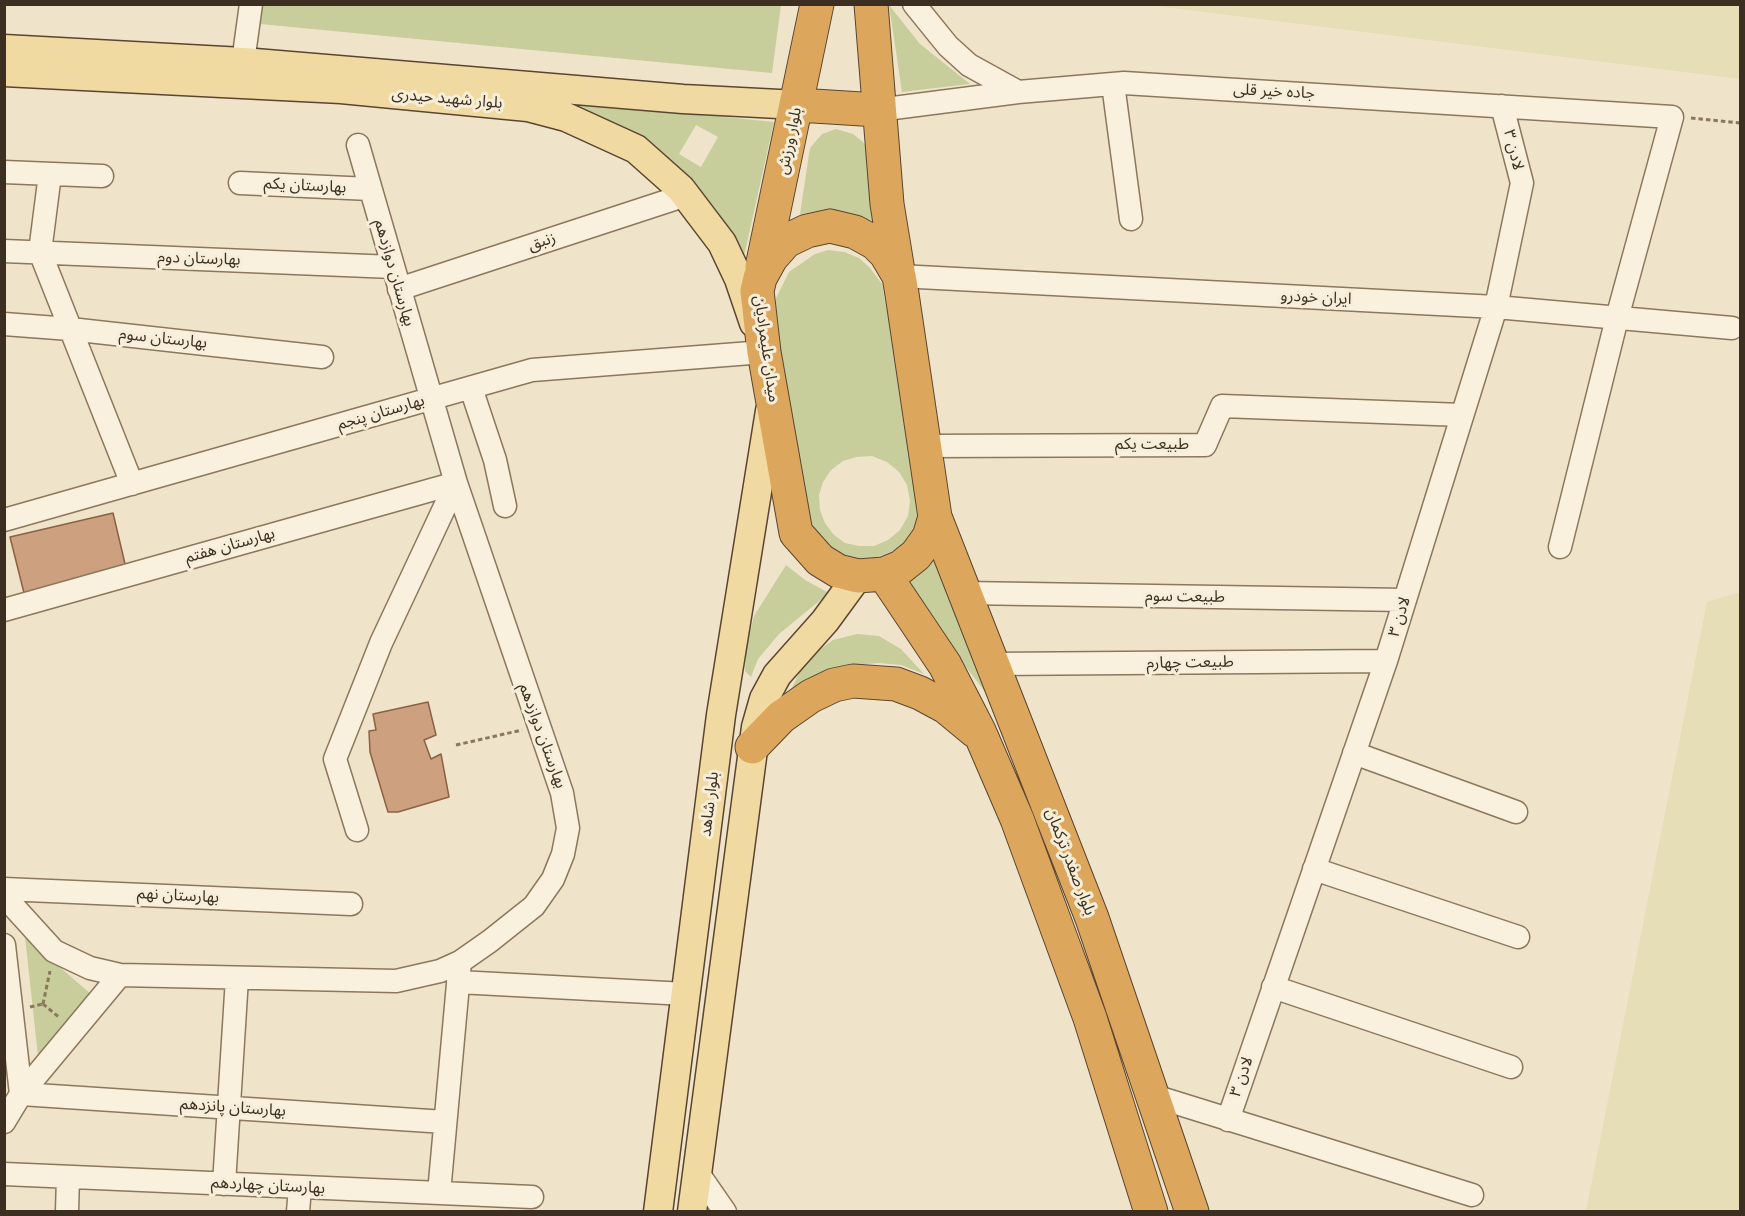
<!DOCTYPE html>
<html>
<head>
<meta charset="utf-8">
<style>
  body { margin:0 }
  #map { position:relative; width:1745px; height:1216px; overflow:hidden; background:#efe4c9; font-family:"Times New Roman",serif }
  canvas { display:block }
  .frame { position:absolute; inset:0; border:6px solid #3c2f21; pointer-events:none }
</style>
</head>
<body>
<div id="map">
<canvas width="1745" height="1216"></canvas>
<div class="frame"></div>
</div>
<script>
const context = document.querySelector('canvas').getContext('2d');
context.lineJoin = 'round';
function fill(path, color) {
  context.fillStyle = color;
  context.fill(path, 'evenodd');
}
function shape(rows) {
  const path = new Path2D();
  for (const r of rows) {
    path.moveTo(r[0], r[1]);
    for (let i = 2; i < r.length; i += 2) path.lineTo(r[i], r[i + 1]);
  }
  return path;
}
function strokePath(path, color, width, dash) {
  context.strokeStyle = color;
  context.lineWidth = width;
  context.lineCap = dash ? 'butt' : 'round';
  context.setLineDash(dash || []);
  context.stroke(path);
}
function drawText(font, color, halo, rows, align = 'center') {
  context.font = font + ' "Times New Roman","Noto Sans Arabic",serif';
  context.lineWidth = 6;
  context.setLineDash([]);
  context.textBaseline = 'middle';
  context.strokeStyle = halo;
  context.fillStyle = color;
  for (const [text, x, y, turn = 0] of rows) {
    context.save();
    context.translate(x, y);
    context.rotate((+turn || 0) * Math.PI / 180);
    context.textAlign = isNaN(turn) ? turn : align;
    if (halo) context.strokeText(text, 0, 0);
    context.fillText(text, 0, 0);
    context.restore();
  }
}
fill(shape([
  [1148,5,1740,5,1740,79],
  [1740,592,1740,1211,1586,1211,1707,602]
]), '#e5deb6');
fill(shape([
  [262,5,781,4,781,5,772,73,260,24],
  [889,5,920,44,970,84,902,92],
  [531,97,774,122,744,256,628,131,601,117],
  [696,125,718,137,701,167,679,154],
  [836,129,853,134,863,142,870,153,876,222,825,210,800,214,810,148,822,134],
  [828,250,844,252,859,258,870,268,882,284,923,496,911,544,864,562,851,562,820,543,811,524,804,504,775,309,776,298,789,272,815,254],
  [872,456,887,462,899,472,907,485,910,501,908,516,900,530,888,540,874,546,859,546,845,543,834,535,825,523,820,510,819,495,823,482,831,470,843,461,856,457],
  [936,554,989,697,904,586],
  [786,565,805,580,829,593,779,634,758,659,751,677,745,671,747,642,754,616],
  [857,634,879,636,901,649,924,674,901,665,879,663,856,665,788,696,801,669,815,653,833,640],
  [25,937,92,995,38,1056]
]), '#c7ce9c');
const building = shape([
  [113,513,126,568,24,593,10,537,113,513],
  [428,702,436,735,424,740,431,759,441,754,449,797,398,812,388,812,370,752,369,731,376,730,373,714,428,702]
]);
fill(building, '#cda17f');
strokePath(building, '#8b6143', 1.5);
const minor = shape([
  [914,4,948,46,969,65,1018,92],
  [243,62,251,4],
  [1113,84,1131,219],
  [878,110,1018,92,1124,83,1672,117,1617,318,1560,547],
  [4,172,102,176],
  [50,174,40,252,132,484],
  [240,183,370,189],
  [4,251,393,267],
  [899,276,1496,307,1732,328],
  [399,289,686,195],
  [4,324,70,329,322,357],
  [471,388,495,460,505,506],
  [925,446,1205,445,1222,406,1462,415],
  [4,520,532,370,764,352],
  [965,593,1405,600],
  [4,610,456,483],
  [993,664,1386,661],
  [1354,753,1516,812],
  [357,830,335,759,381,643,456,483],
  [1314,869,1518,937],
  [4,889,351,904],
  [4,896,54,951,90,968,120,975,21,1094,4,1122],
  [4,945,21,1094],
  [120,975,396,981,440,971,460,962,490,941,534,906,553,879,563,854,568,828,562,793,456,483,358,145],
  [458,982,686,994],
  [1273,987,1511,1067],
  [21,1094,445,1122],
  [1154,1096,1472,1195],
  [1228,1120,1386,661,1496,307,1522,183,1502,106],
  [698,1173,725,1212],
  [4,1174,532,1197],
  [224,1184,237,978],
  [439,1193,460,962],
  [67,1212,68,1177],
  [298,1212,300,1187]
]);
const major = shape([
  [4,49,243,62,683,99,798,105],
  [4,72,341,89,528,107,566,117,636,149,681,189,722,243,739,279,754,323],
  [658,1212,721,715,770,411],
  [692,1212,756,727,764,699,777,675,825,621,858,576]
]);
const highway = shape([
  [871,4,887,204,898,271],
  [798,105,878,110],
  [830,226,855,232,875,243,886,254,899,276,902,294,935,517,929,537,916,555,901,567,884,574,858,576,838,571,820,560,796,533,764,352,757,291,760,278,771,258,786,241,807,231,830,226],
  [762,267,817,4],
  [935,517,1092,918,1192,1212],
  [884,574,945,665,979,731,1017,819,1090,1018,1151,1212],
  [752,747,781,717,811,696,834,685,853,681,896,684,920,693,946,707,975,731]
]);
strokePath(minor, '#8c775d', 25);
strokePath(major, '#5a4531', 31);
strokePath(highway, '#5a4531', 35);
strokePath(shape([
  [1691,118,1740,123],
  [456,745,522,730],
  [43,1004,50,971],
  [43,1004,60,1018],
  [30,1007,43,1004]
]), '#8c775d', 3, [4.5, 3]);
strokePath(minor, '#f9f1dd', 22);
strokePath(major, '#f1daa2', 28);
strokePath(highway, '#dca75c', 33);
drawText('16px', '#3c2f21', '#f6eed9', [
  ["جاده خیر قلی",1274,92,3],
  ["بلوار شهید حیدری",447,99,5],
  ["بلوار ورزش",790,141,-78],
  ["لادن ۳",1513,150,76],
  ["بهارستان یکم",305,186,3],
  ["زنبق",542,242,-18],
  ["بهارستان دوم",199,259,2],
  ["بهارستان دوازدهم",394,273,74],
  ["ایران خودرو",1316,298,3],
  ["بهارستان سوم",163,339,6],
  ["میدان علیمرادیان",766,349,82],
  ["بهارستان پنجم",381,413,-16],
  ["طبیعت یکم",1152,445],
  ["بهارستان هفتم",230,546,-16],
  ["طبیعت سوم",1185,597,1],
  ["لادن ۳",1400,617,-73],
  ["طبیعت چهارم",1190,663,-1],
  ["بهارستان دوازدهم",542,736,70],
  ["بلوار شاهد",710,804,-83],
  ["بلوار صفدر ترکمان",1070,862,69],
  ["بهارستان نهم",178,896,3],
  ["لادن ۳",1242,1077,-71],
  ["بهارستان پانزدهم",233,1108,4],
  ["بهارستان چهاردهم",268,1186,3]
]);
</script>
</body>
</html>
